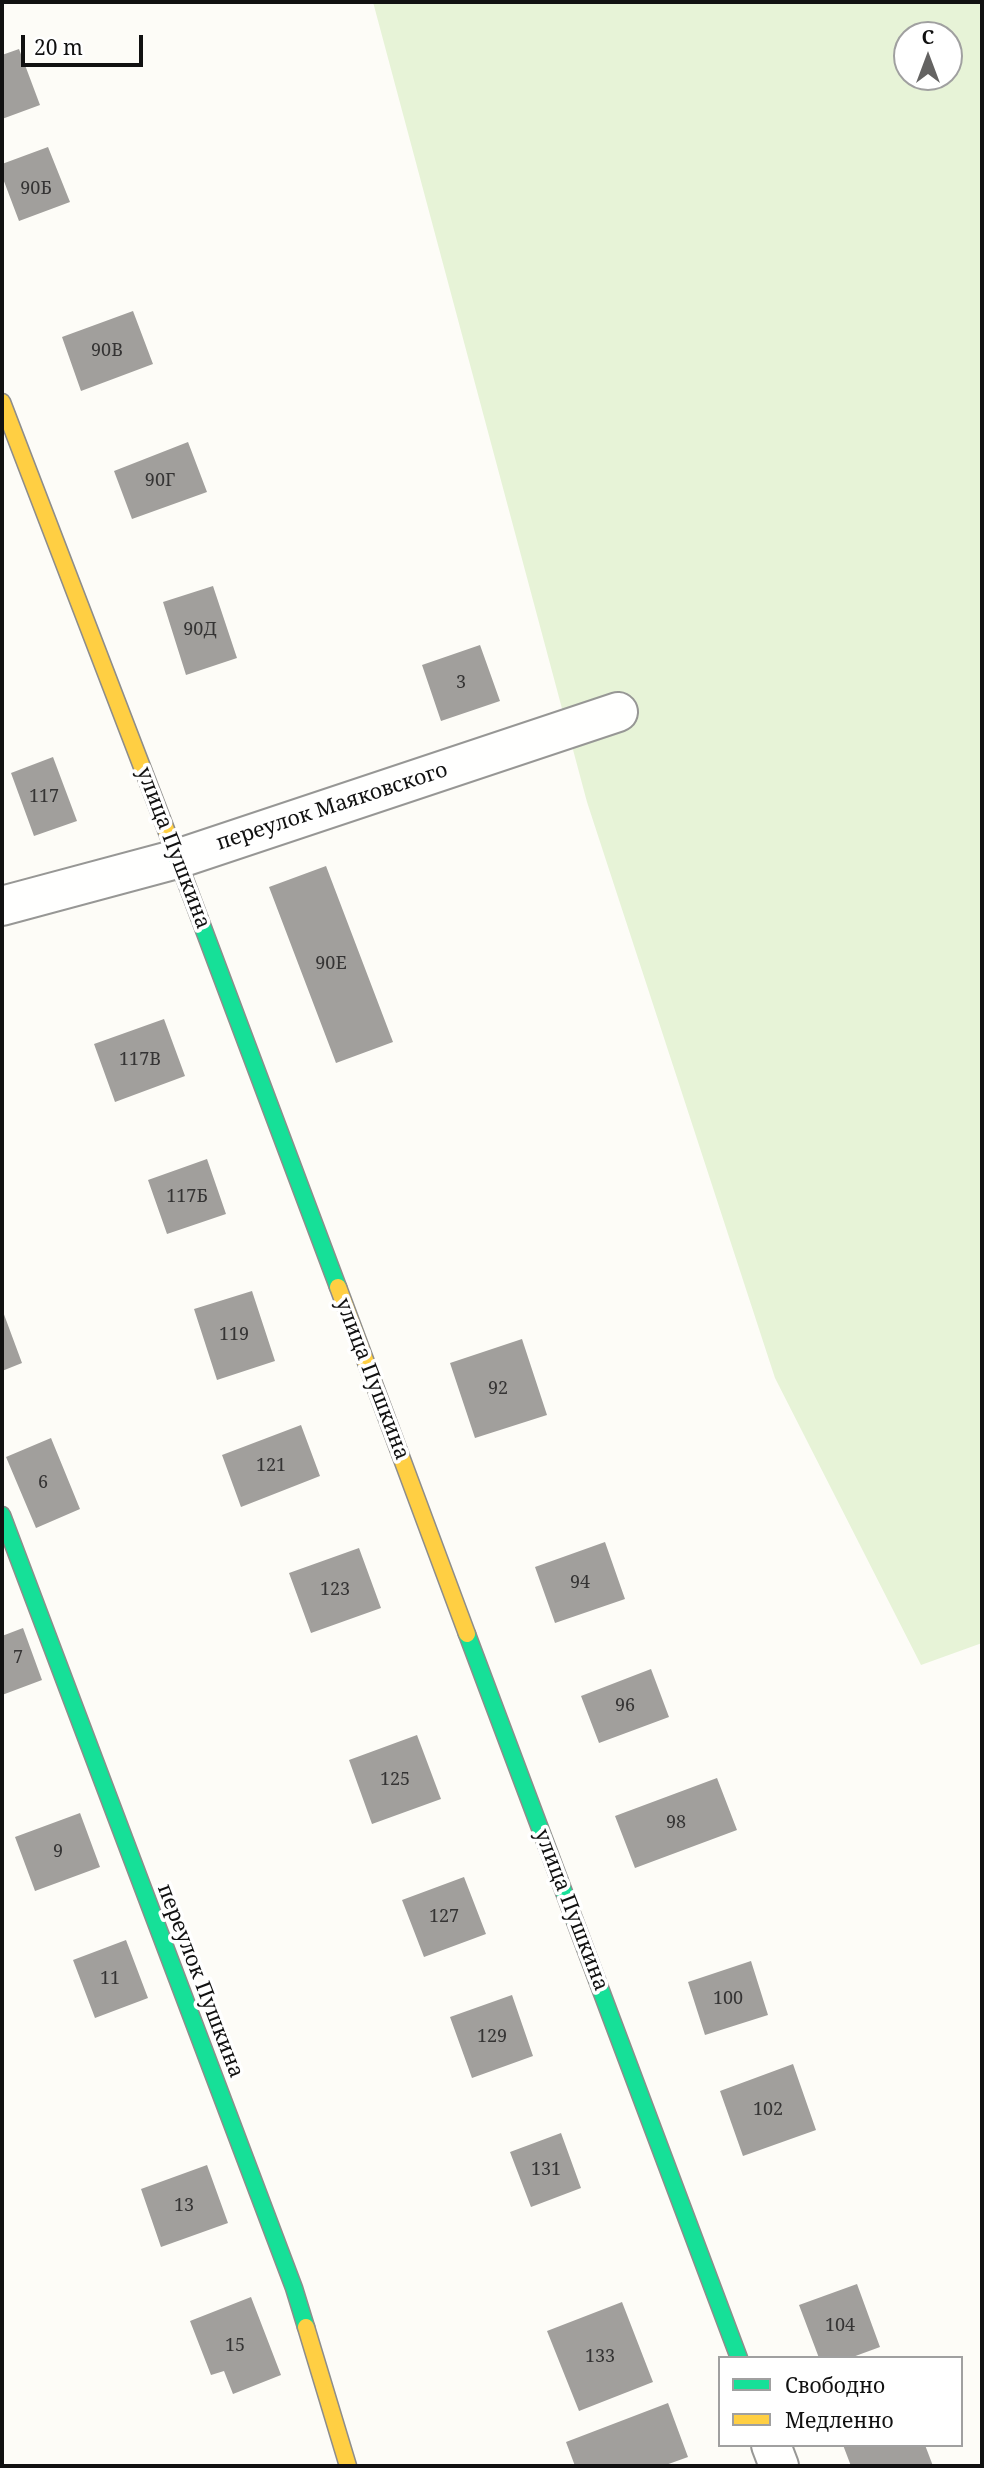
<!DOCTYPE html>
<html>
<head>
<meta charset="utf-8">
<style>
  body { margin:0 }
  #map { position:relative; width:984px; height:2468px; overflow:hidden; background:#fdfcf7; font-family:"Noto Serif",serif }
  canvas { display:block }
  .frame { position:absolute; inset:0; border:4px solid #111; pointer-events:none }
  .legend { position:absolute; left:718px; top:2356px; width:245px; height:91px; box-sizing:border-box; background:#fff; border:2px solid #a0a0a0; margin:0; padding:9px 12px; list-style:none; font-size:21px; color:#111 }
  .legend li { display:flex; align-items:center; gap:14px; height:35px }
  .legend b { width:35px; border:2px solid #a0a0a0 }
  .north { position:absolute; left:893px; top:21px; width:70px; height:70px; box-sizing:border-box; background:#fff; border:2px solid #a0a0a0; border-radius:50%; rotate:0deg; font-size:19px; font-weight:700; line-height:28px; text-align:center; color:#111 }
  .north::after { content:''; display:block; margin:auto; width:24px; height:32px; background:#646362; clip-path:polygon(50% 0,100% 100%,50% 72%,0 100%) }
  .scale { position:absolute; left:21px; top:35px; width:122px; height:32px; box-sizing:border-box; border:4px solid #111; border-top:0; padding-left:9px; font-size:21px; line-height:24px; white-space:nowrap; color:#111; -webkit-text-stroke:5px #fff; paint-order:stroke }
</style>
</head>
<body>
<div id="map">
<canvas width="984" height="2468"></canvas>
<div class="frame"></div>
<ul class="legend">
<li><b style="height:9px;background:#16e098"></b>Свободно</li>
<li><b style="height:9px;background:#ffcf43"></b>Медленно</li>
</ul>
<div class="north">С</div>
<div class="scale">20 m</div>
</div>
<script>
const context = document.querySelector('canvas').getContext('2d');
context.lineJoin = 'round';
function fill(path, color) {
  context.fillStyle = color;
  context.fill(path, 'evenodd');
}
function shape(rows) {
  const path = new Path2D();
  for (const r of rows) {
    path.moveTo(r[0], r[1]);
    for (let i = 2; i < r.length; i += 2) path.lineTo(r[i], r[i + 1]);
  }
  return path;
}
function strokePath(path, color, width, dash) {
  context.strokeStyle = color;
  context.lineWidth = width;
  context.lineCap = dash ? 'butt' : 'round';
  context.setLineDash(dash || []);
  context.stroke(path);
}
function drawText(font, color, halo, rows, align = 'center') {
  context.font = font + ' "Noto Serif",serif';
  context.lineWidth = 7;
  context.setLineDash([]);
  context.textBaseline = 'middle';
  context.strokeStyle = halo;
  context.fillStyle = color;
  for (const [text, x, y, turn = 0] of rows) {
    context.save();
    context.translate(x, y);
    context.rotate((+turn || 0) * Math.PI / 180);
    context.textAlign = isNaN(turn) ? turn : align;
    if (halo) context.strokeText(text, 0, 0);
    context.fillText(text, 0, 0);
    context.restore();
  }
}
fill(shape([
  [373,2,982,2,982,1643,921,1665,775,1378,587,802],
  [907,35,949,35,949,77,907,77]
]), '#e7f3d7');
fill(shape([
  [19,49,40,105,2,119,2,55],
  [48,147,70,202,19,221,2,176,2,164],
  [133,311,153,364,81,391,62,337],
  [188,442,207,492,132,519,114,471],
  [213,586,237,658,186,675,163,602],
  [480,645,500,701,441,721,422,665],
  [53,757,77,821,34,836,11,773],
  [326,866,393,1042,336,1063,269,887],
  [164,1019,185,1076,115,1102,94,1044],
  [207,1159,226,1214,167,1234,148,1180],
  [252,1291,275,1361,217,1380,194,1309],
  [2,1309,22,1363,2,1371],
  [522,1339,547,1415,475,1438,450,1363],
  [301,1425,320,1476,241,1507,222,1455],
  [51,1438,80,1509,36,1528,6,1457],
  [605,1542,625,1599,555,1623,535,1567],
  [359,1548,381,1608,311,1633,289,1573],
  [23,1628,42,1680,2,1695,2,1636],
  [651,1669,669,1717,599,1743,581,1696],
  [417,1735,441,1799,372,1824,349,1760],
  [717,1778,737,1830,635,1868,615,1816],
  [80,1813,100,1867,35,1891,15,1837],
  [464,1877,486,1934,424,1957,402,1900],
  [126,1940,148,1998,95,2018,73,1960],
  [751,1961,768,2015,705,2035,688,1982],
  [512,1995,533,2056,472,2078,450,2017],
  [793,2064,816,2130,743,2156,720,2091],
  [561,2133,581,2188,531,2207,510,2152],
  [207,2165,228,2223,161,2247,141,2189],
  [857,2284,880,2347,850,2358,819,2358,799,2305],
  [251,2297,281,2375,233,2394,224,2371,211,2375,190,2321],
  [622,2302,653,2382,579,2411,547,2331],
  [668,2403,688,2457,663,2466,575,2466,566,2442],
  [843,2445,925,2445,933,2466,851,2466]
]), '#a19f9c');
const street = shape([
  [2,906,177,859,618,712],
  [771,2445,779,2466]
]);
const fast = shape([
  [175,853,338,1287],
  [2,1515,294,2288,306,2327],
  [467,1634,739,2358]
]);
const slow = shape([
  [2,402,175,853],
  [338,1287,467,1634],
  [306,2327,348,2466]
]);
strokePath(street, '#979795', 42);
strokePath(fast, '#8e8d8b', 19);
strokePath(slow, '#8e8d8b', 19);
strokePath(street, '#fffffe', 38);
strokePath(fast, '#16e098', 16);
strokePath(slow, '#ffcf43', 16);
drawText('18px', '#353434', null, [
  ["90Б",36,189],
  ["90В",107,351],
  ["90Г",160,481],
  ["90Д",200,630],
  ["3",461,683],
  ["117",44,797],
  ["90Е",331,964],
  ["117В",140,1060],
  ["117Б",187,1197],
  ["119",234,1335],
  ["92",498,1389],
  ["121",271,1466],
  ["6",43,1483],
  ["94",580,1583],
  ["123",335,1590],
  ["7",18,1658],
  ["96",625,1706],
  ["125",395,1780],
  ["98",676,1823],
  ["9",58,1852],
  ["127",444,1917],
  ["11",110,1979],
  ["100",728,1999],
  ["129",492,2037],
  ["102",768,2110],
  ["131",546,2170],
  ["13",184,2206],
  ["104",840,2326],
  ["15",235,2346],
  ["133",600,2357]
]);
drawText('21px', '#111', '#fff', [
  ["переулок Маяковского",332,807,-18],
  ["улица Пушкина",173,848,69],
  ["улица Пушкина",372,1379,69],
  ["улица Пушкина",571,1910,69],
  ["переулок Пушкина",200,1981,69]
]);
</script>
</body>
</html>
